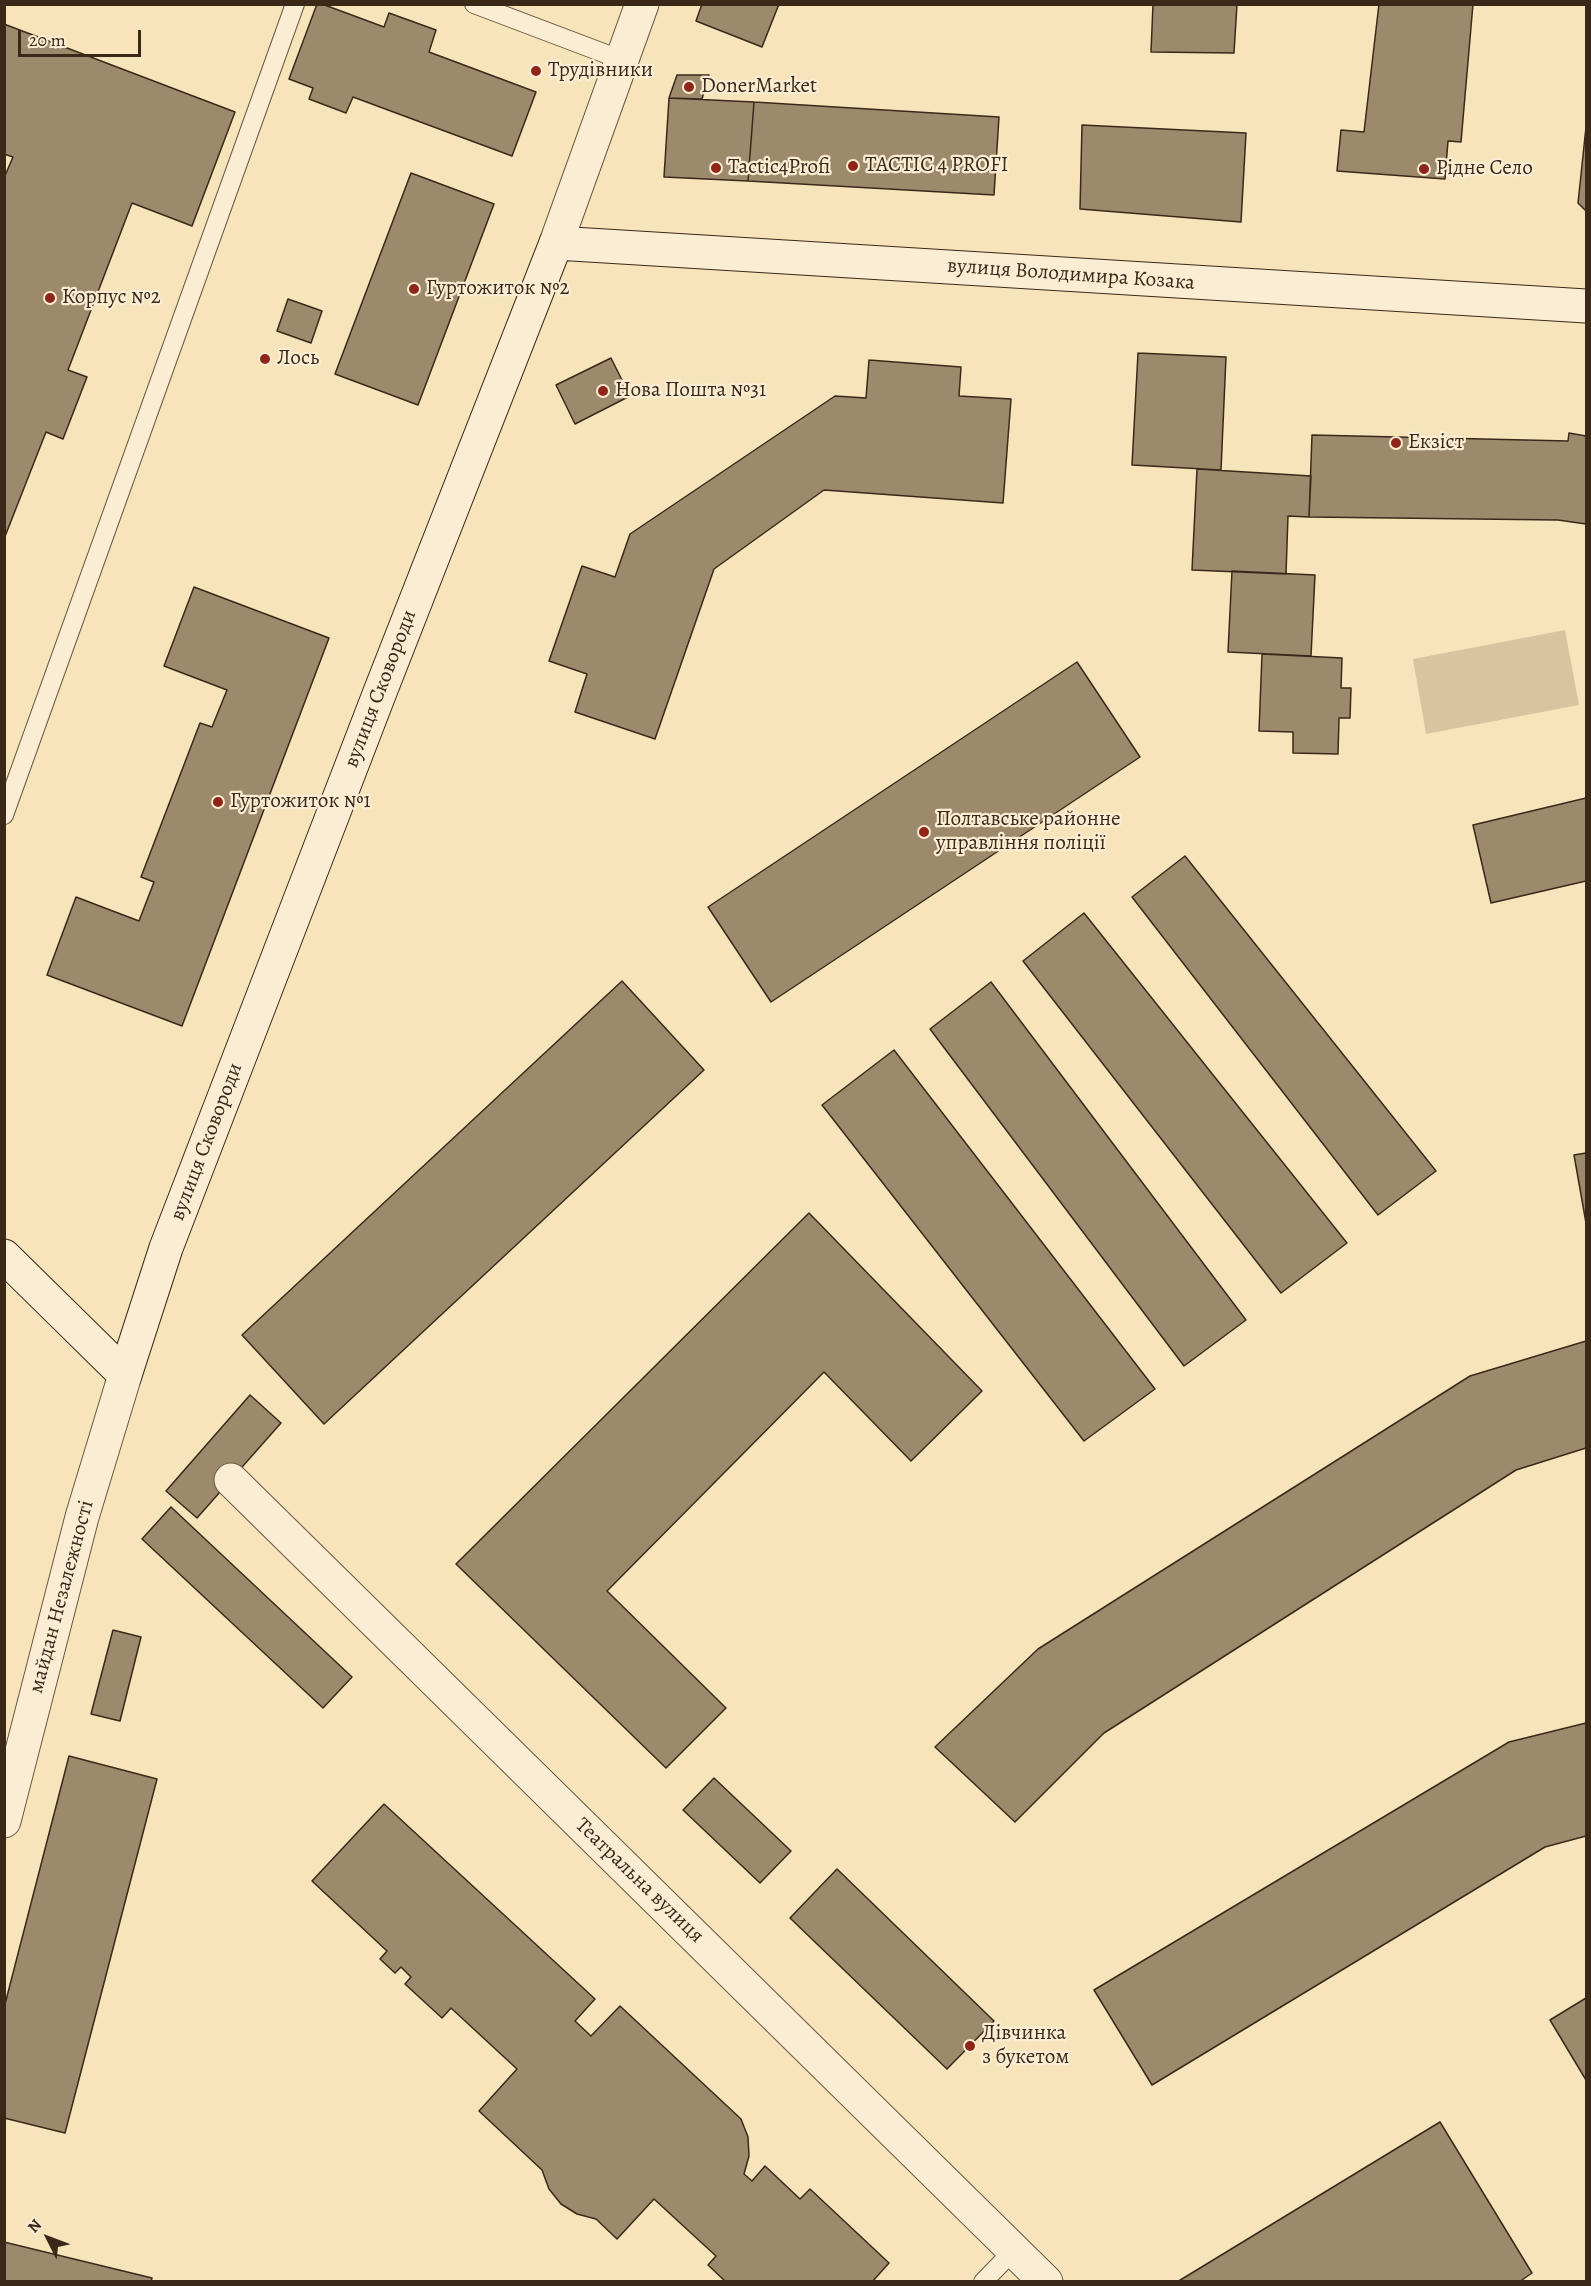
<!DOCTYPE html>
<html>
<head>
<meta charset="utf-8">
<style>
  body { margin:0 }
  #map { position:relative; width:1591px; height:2286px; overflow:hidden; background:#f8e4bb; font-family:Alegreya,serif }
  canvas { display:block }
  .frame { position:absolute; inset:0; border:6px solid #3b2819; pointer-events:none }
  .north { position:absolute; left:18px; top:2208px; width:60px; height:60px; -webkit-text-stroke:4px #faedd3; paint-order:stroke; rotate:312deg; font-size:16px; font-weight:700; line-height:24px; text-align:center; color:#3b2819 }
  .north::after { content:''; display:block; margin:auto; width:21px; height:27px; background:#3b2819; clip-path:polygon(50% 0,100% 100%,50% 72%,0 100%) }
  .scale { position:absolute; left:18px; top:30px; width:123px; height:27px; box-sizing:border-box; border:3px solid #3b2819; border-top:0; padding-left:8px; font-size:18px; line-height:21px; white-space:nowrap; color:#3b2819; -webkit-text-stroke:4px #faedd3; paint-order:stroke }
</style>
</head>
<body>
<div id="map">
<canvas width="1591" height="2286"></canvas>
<div class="frame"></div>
<div class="north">N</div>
<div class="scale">20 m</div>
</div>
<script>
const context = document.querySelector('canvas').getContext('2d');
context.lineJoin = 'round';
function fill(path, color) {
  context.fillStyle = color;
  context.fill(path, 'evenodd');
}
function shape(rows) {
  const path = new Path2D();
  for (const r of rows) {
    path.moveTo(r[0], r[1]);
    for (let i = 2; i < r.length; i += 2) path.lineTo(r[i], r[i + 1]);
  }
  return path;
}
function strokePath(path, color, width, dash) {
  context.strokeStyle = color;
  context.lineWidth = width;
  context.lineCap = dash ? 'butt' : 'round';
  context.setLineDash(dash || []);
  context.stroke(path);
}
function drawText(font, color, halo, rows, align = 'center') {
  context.font = font + ' Alegreya,serif';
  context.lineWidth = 4.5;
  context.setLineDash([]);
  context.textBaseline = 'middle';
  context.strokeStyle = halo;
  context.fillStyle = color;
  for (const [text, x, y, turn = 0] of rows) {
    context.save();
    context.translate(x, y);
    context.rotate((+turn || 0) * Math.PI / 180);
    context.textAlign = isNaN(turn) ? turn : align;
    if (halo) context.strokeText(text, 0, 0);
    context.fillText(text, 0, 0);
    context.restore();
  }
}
fill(shape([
  [1565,630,1579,705,1426,734,1413,659]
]), '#d8c49f');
const building = shape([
  [317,4,322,4,384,27,389,13,436,30,429,52,536,92,512,156,353,97,346,113,309,99,313,88,289,79,317,4],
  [702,4,779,4,762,47,696,21,702,4],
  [1153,4,1237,4,1234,53,1151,52,1153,4],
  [1379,4,1473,4,1461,142,1448,141,1445,179,1337,171,1341,130,1364,132,1379,4],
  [4,24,235,112,192,226,132,203,68,370,87,377,63,439,46,432,4,539,4,178,13,157,4,154,4,24],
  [677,75,709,75,702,99,669,98,677,75],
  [669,98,754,102,748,181,664,177,669,98],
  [754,102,999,117,994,195,748,181,754,102],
  [1082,125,1246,133,1241,222,1080,209,1082,125],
  [1586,127,1586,211,1578,203,1586,127],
  [411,173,494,204,418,405,335,374,411,173],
  [288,299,322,311,311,343,277,331,288,299],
  [1138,353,1226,357,1221,470,1132,465,1138,353],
  [611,358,630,396,575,424,556,385,611,358],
  [869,360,961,367,959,396,1011,399,1003,503,824,490,714,569,655,739,575,712,587,674,549,661,582,566,615,577,630,534,835,396,866,398,869,360],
  [1569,433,1586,436,1586,524,1558,520,1309,517,1312,435,1568,441,1569,433],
  [1197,469,1311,476,1309,517,1288,516,1286,574,1192,570,1197,469],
  [1232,571,1315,575,1311,656,1228,652,1232,571],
  [194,587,329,638,182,1026,47,975,76,897,139,921,154,882,141,877,200,723,212,727,227,690,164,666,194,587],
  [1262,654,1342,658,1341,688,1351,688,1350,718,1339,718,1338,754,1293,753,1293,732,1259,731,1262,654],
  [1077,662,1140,757,771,1002,708,907,1077,662],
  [1586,798,1586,881,1491,903,1473,825,1586,798],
  [1185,856,1436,1171,1378,1215,1132,897,1185,856],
  [1084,913,1347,1243,1281,1293,1023,961,1084,913],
  [622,981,704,1070,324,1424,242,1335,622,981],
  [991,982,1246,1320,1184,1366,930,1029,991,982],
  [894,1050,1155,1389,1084,1441,822,1105,894,1050],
  [1586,1153,1586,1223,1574,1155,1586,1153],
  [809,1213,982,1391,911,1461,824,1372,607,1591,726,1708,666,1768,456,1564,809,1213],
  [1586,1341,1586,1448,1516,1470,1104,1733,1015,1822,935,1747,1038,1649,1470,1376,1586,1341],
  [250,1395,281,1423,197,1518,166,1491,250,1395],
  [171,1507,352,1677,323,1708,142,1539,171,1507],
  [113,1630,141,1637,120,1721,91,1714,113,1630],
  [1586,1723,1586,1836,1545,1847,1152,2085,1094,1990,1509,1742,1586,1723],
  [69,1756,157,1779,65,2133,4,2118,4,2008,69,1756],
  [714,1778,791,1851,760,1883,683,1810,714,1778],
  [384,1804,595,1999,575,2021,591,2036,620,2006,741,2119,748,2137,749,2156,744,2174,752,2181,765,2166,800,2199,810,2189,889,2263,872,2282,726,2282,708,2265,716,2256,654,2199,617,2239,596,2219,577,2214,561,2204,549,2189,542,2170,479,2111,517,2069,451,2008,442,2018,405,1984,411,1977,401,1967,395,1973,380,1959,387,1951,312,1881,384,1804],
  [837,1869,994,2021,947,2069,790,1918,837,1869],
  [1586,1998,1586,2080,1550,2020,1586,1998],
  [1440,2122,1532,2273,1519,2282,1177,2282,1440,2122],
  [4,2242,152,2278,151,2282,4,2282,4,2242]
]);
fill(building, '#9d8a6d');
strokePath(building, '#3b2819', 1.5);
const service = shape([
  [474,4,622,60],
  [4,815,295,4],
  [983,2282,1014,2250]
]);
const minor = shape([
  [556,243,642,4],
  [231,1480,1046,2282]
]);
const tertiary = shape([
  [4,1821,82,1517,125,1375]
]);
const secondary = shape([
  [4,1256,125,1375,166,1248,380,692,556,243,1586,306]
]);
strokePath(service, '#6a5742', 20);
strokePath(minor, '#6a5742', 35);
strokePath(tertiary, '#6a5742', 35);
strokePath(secondary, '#3b2819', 35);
strokePath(service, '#faedd3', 18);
strokePath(minor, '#faedd3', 33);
strokePath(tertiary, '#faedd3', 33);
strokePath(secondary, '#faedd3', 33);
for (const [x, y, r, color] of [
  [536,71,6,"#8f2418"],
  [689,87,6,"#8f2418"],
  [853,166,6,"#8f2418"],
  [716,168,6,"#8f2418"],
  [1424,169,6,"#8f2418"],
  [414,289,6,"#8f2418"],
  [50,298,6,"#8f2418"],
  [265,359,6,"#8f2418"],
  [603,391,6,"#8f2418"],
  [1396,443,6,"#8f2418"],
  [218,802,6,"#8f2418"],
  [924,832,6,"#8f2418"],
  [970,2046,6,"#8f2418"]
]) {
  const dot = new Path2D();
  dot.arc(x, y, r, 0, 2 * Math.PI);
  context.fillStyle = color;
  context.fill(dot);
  strokePath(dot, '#faedd3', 2);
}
drawText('21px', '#3b2819', '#faedd3', [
  ["Трудівники",548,71],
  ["DonerMarket",701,87],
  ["TACTIC 4 PROFI",865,166],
  ["Tactic4Profi",728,168],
  ["Рідне Село",1436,169],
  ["Гуртожиток №2",426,289],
  ["Корпус №2",62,298],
  ["Лось",277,359],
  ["Нова Пошта №31",615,391],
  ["Екзіст",1408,443],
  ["Гуртожиток №1",230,802],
  ["Полтавське районне",936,820],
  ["управління поліції",936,844],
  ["Дівчинка",982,2034],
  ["з букетом",982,2058]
], 'left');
drawText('21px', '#3b2819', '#faedd3', [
  ["вулиця Володимира Козака",1071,275,4],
  ["вулиця Сковороди",381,689,-69],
  ["вулиця Сковороди",207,1142,-69],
  ["майдан Незалежності",62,1597,-75],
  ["Театральна вулиця",639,1881,44]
]);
</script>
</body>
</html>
